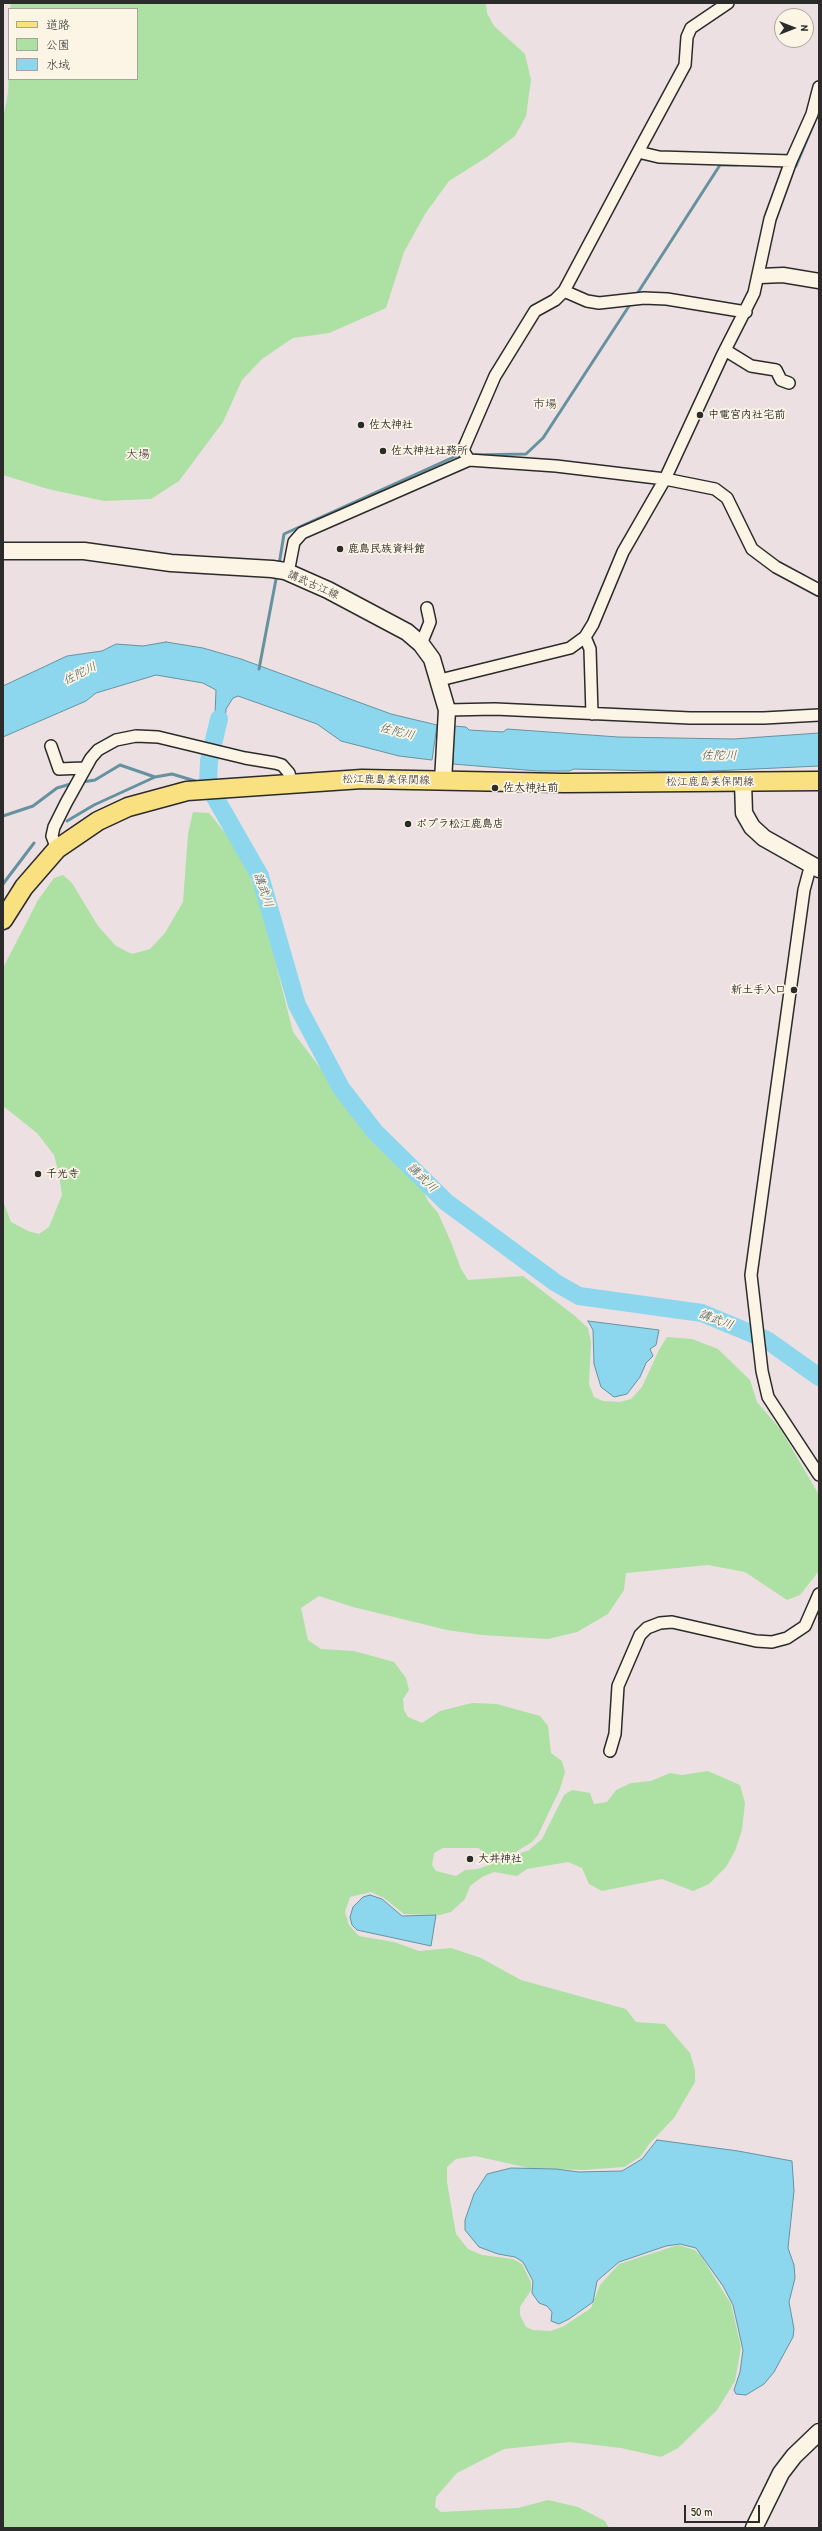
<!DOCTYPE html>
<html>
<head>
<meta charset="utf-8">
<style>
  body { margin:0 }
  #map { position:relative; width:822px; height:2531px; overflow:hidden; background:#ece0e3; font-family:"Patrick Hand","Klee One",sans-serif }
  canvas { display:block }
  .frame { position:absolute; inset:0; border:4px solid #2b2b2b; pointer-events:none }
  .legend { position:absolute; left:8px; top:8px; width:130px; height:72px; box-sizing:border-box; background:#fcf5e5; border:1px solid #a8a49b; margin:0; padding:5px 7px; list-style:none; font-size:12px; color:#2b2b2b }
  .legend li { display:flex; align-items:center; gap:8px; height:20px }
  .legend b { width:20px; border:1px solid #a8a49b }
  .north { position:absolute; left:774px; top:8px; width:40px; height:40px; box-sizing:border-box; background:#fcf5e5; border:1px solid #a8a49b; border-radius:50%; rotate:90deg; font-size:11px; font-weight:700; line-height:16px; text-align:center; color:#2b2b2b }
  .north::after { content:''; display:block; margin:auto; width:14px; height:18px; background:#2b2b2b; clip-path:polygon(50% 0,100% 100%,50% 72%,0 100%) }
  .scale { position:absolute; left:684px; top:2505px; width:76px; height:18px; box-sizing:border-box; border:2px solid #2b2b2b; border-top:0; padding-left:5px; font-size:12px; line-height:14px; white-space:nowrap; color:#2b2b2b; -webkit-text-stroke:3px #fcf5e5; paint-order:stroke }
</style>
</head>
<body>
<div id="map">
<canvas width="822" height="2531"></canvas>
<div class="frame"></div>
<ul class="legend">
<li><b style="height:5px;background:#f9e181"></b>道路</li>
<li><b style="height:11px;background:#ace1a3"></b>公園</li>
<li><b style="height:11px;background:#8dd7ee"></b>水域</li>
</ul>
<div class="north">N</div>
<div class="scale">50 m</div>
</div>
<script>
const context = document.querySelector('canvas').getContext('2d');
context.lineJoin = 'round';
function fill(path, color) {
  context.fillStyle = color;
  context.fill(path, 'evenodd');
}
function shape(rows) {
  const path = new Path2D();
  for (const r of rows) {
    path.moveTo(r[0], r[1]);
    for (let i = 2; i < r.length; i += 2) path.lineTo(r[i], r[i + 1]);
  }
  return path;
}
function strokePath(path, color, width, dash) {
  context.strokeStyle = color;
  context.lineWidth = width;
  context.lineCap = dash ? 'butt' : 'round';
  context.setLineDash(dash || []);
  context.stroke(path);
}
function drawText(font, color, halo, rows, align = 'center') {
  context.font = font + ' "Patrick Hand","Klee One",sans-serif';
  context.lineWidth = 3.5;
  context.setLineDash([]);
  context.textBaseline = 'middle';
  context.strokeStyle = halo;
  context.fillStyle = color;
  for (const [text, x, y, turn = 0] of rows) {
    context.save();
    context.translate(x, y);
    context.rotate((+turn || 0) * Math.PI / 180);
    context.textAlign = isNaN(turn) ? turn : align;
    if (halo) context.strokeText(text, 0, 0);
    context.fillText(text, 0, 0);
    context.restore();
  }
}
fill(shape([
  [11,3,486,3,487,13,494,26,525,54,531,80,526,116,515,136,487,157,449,181,425,214,404,252,386,308,329,333,293,338,262,359,242,380,223,422,179,481,151,499,104,501,48,489,3,475,3,119,8,93,9,57,9,79,137,79,137,9,10,9],
  [193,812,209,813,239,850,260,901,293,1032,380,1147,419,1182,428,1201,438,1213,451,1242,461,1269,468,1280,523,1276,575,1316,588,1328,591,1342,589,1384,594,1397,603,1401,620,1402,631,1399,642,1387,659,1350,667,1337,692,1339,718,1349,750,1380,757,1402,781,1430,819,1495,819,1571,800,1595,787,1600,745,1572,708,1565,626,1573,624,1590,608,1614,577,1632,548,1639,482,1635,447,1630,353,1607,319,1596,301,1608,308,1640,321,1649,354,1651,394,1662,406,1678,409,1690,403,1699,404,1710,408,1717,422,1723,440,1711,472,1703,497,1704,540,1716,548,1726,551,1753,562,1761,565,1772,560,1789,538,1835,532,1842,514,1853,489,1855,478,1848,443,1848,434,1853,432,1865,436,1871,456,1876,465,1870,478,1869,529,1850,542,1839,564,1795,572,1790,590,1793,594,1804,607,1802,616,1790,631,1783,651,1781,670,1773,682,1775,708,1771,740,1785,745,1803,742,1830,735,1851,726,1867,709,1884,693,1891,662,1879,602,1891,589,1884,582,1868,568,1862,527,1869,517,1876,494,1872,482,1877,470,1886,465,1899,451,1912,440,1915,404,1914,384,1898,371,1892,350,1897,345,1912,349,1925,359,1936,394,1942,419,1951,451,1948,481,1958,521,1980,626,2009,636,2022,665,2024,690,2053,695,2070,695,2082,674,2118,650,2143,640,2157,624,2167,583,2170,529,2168,475,2156,456,2159,447,2167,447,2182,456,2234,468,2249,482,2255,513,2259,522,2264,531,2282,531,2290,520,2307,520,2315,526,2327,533,2330,551,2331,564,2326,591,2308,600,2285,619,2264,678,2245,695,2250,701,2256,731,2304,741,2347,735,2381,717,2410,678,2448,661,2457,621,2448,570,2442,504,2449,457,2473,436,2497,435,2507,441,2512,518,2508,548,2500,578,2507,605,2521,609,2528,3,2528,3,1201,11,1222,28,1231,39,1234,49,1227,62,1195,59,1174,54,1155,37,1133,3,1106,3,968,38,900,54,878,63,875,72,883,98,926,116,946,132,954,150,949,165,933,183,902,188,834]
]), '#ace1a3');
const water = shape([
  [166,642,203,648,241,659,391,714,437,725,432,760,399,756,341,741,317,724,238,696,233,698,226,709,225,722,218,743,208,742,215,715,216,690,203,683,156,675,96,693,86,701,3,737,3,686,67,656,102,651,116,644,143,646,166,642],
  [454,726,466,727,469,730,503,732,507,729,618,737,733,739,819,733,819,766,691,772,574,769,569,771,538,771,453,764,454,726],
  [588,1321,659,1330,656,1345,650,1349,653,1356,646,1363,640,1377,627,1394,614,1397,601,1387,594,1364,593,1330,588,1321],
  [370,1895,382,1899,402,1916,436,1915,431,1946,357,1930,352,1925,350,1917,353,1907,363,1897,370,1895],
  [657,2140,738,2151,792,2161,794,2191,788,2248,794,2265,795,2278,789,2302,794,2329,793,2337,774,2372,764,2384,746,2395,736,2394,734,2390,740,2372,743,2350,733,2305,723,2286,696,2248,680,2244,666,2246,619,2262,597,2281,593,2302,569,2319,559,2324,551,2321,552,2312,547,2306,539,2303,532,2293,533,2281,523,2262,515,2257,498,2254,479,2247,465,2230,465,2220,474,2194,487,2174,511,2168,556,2169,579,2172,622,2171,642,2159,657,2140]
]);
fill(water, '#8dd7ee');
strokePath(water, '#6692a0', 1);
strokePath(shape([
  [796,166,817,116],
  [635,297,720,165,737,165],
  [472,455,526,454,543,438,631,303],
  [279,565,284,534,456,456,463,456],
  [259,669,277,574],
  [82,782,95,780,120,765,155,777,172,774,202,783],
  [3,816,33,806,57,788,74,783],
  [67,821,94,805,155,777],
  [3,884,34,843]
]), '#6692a0', 3);
strokePath(shape([
  [219,719,209,761,208,785,260,876,297,1005,341,1088,375,1132,446,1202,556,1283,579,1296,702,1313,767,1340,819,1377]
]), '#8dd7ee', 18);
const minor = shape([
  [728,3,691,28,687,37,685,65,638,152,659,157,791,161],
  [638,152,564,291,587,301,599,303,644,298,667,299,746,312],
  [564,291,555,300,535,311,495,376,463,450,469,460,556,466,665,479,715,489,727,498,752,549,776,567,819,590],
  [725,350,751,366,776,370,781,380,789,383],
  [288,573,294,542,302,533,469,460],
  [585,637,590,649,592,714],
  [421,644,430,622,427,608],
  [440,680,570,648,585,637,593,624,623,552,665,479,722,356,754,293,770,219,791,161,812,114,819,87],
  [447,710,495,709,690,718,764,718,819,715],
  [51,746,59,769,84,768],
  [57,849,52,836,54,827,66,803,91,758,98,750,116,740,136,736,158,737,245,758,275,763,282,765,289,773,291,782],
  [811,864,804,890,751,1275,762,1371,768,1397,819,1475],
  [610,1751,615,1734,618,1686,640,1635,647,1628,660,1623,672,1622,756,1641,772,1642,787,1638,805,1626,819,1594]
]);
const tertiary = shape([
  [760,276,783,275,819,281]
]);
const secondary = shape([
  [3,551,84,551,171,563,272,569,285,571,328,590,407,632,421,644,432,659,447,710,443,781],
  [743,782,744,813,752,827,764,838,819,869],
  [754,2528,781,2473,794,2456,819,2432]
]);
const primary = shape([
  [3,920,24,887,57,849,98,821,128,807,187,791,362,779,564,783,819,781]
]);
strokePath(minor, '#2b2b2b', 14);
strokePath(tertiary, '#2b2b2b', 17);
strokePath(secondary, '#2b2b2b', 19);
strokePath(primary, '#2b2b2b', 21);
strokePath(minor, '#fcf5e5', 11);
strokePath(tertiary, '#fcf5e5', 14);
strokePath(secondary, '#fcf5e5', 16);
strokePath(primary, '#f9e181', 18);
for (const [x, y, r, color] of [
  [700,415,4,"#2b2b2b"],
  [361,425,4,"#2b2b2b"],
  [383,451,4,"#2b2b2b"],
  [340,549,4,"#2b2b2b"],
  [495,788,4,"#2b2b2b"],
  [408,824,4,"#2b2b2b"],
  [794,990,4,"#2b2b2b"],
  [38,1174,4,"#2b2b2b"],
  [470,1859,4,"#2b2b2b"]
]) {
  const dot = new Path2D();
  dot.arc(x, y, r, 0, 2 * Math.PI);
  context.fillStyle = color;
  context.fill(dot);
  strokePath(dot, '#fcf5e5', 1.5);
}
drawText('bold 11px', '#2b2b2b', '#fcf5e5', [
  ["中電宮内社宅前",708,415],
  ["佐太神社",369,425],
  ["佐太神社社務所",391,451],
  ["鹿島民族資料館",348,549],
  ["佐太神社前",503,788],
  ["ポプラ松江鹿島店",416,824],
  ["新土手入口",786,990,"right"],
  ["千光寺",46,1174],
  ["大井神社",478,1859]
], 'left');
drawText('11px', '#2b2b2b', '#fcf5e5', [
  ["講武古江線",313,585,24],
  ["松江鹿島美保関線",386,780,1],
  ["松江鹿島美保関線",710,782]
]);
drawText('12px', '#2b2b2b', '#fcf5e5', [
  ["市場",545,405],
  ["大場",138,455]
]);
drawText('italic 12px', '#44565c', '#fcf5e5', [
  ["佐陀川",80,674,-27],
  ["佐陀川",397,732,14],
  ["佐陀川",719,756],
  ["講武川",263,890,71],
  ["講武川",422,1178,44],
  ["講武川",716,1320,20]
]);
</script>
</body>
</html>
